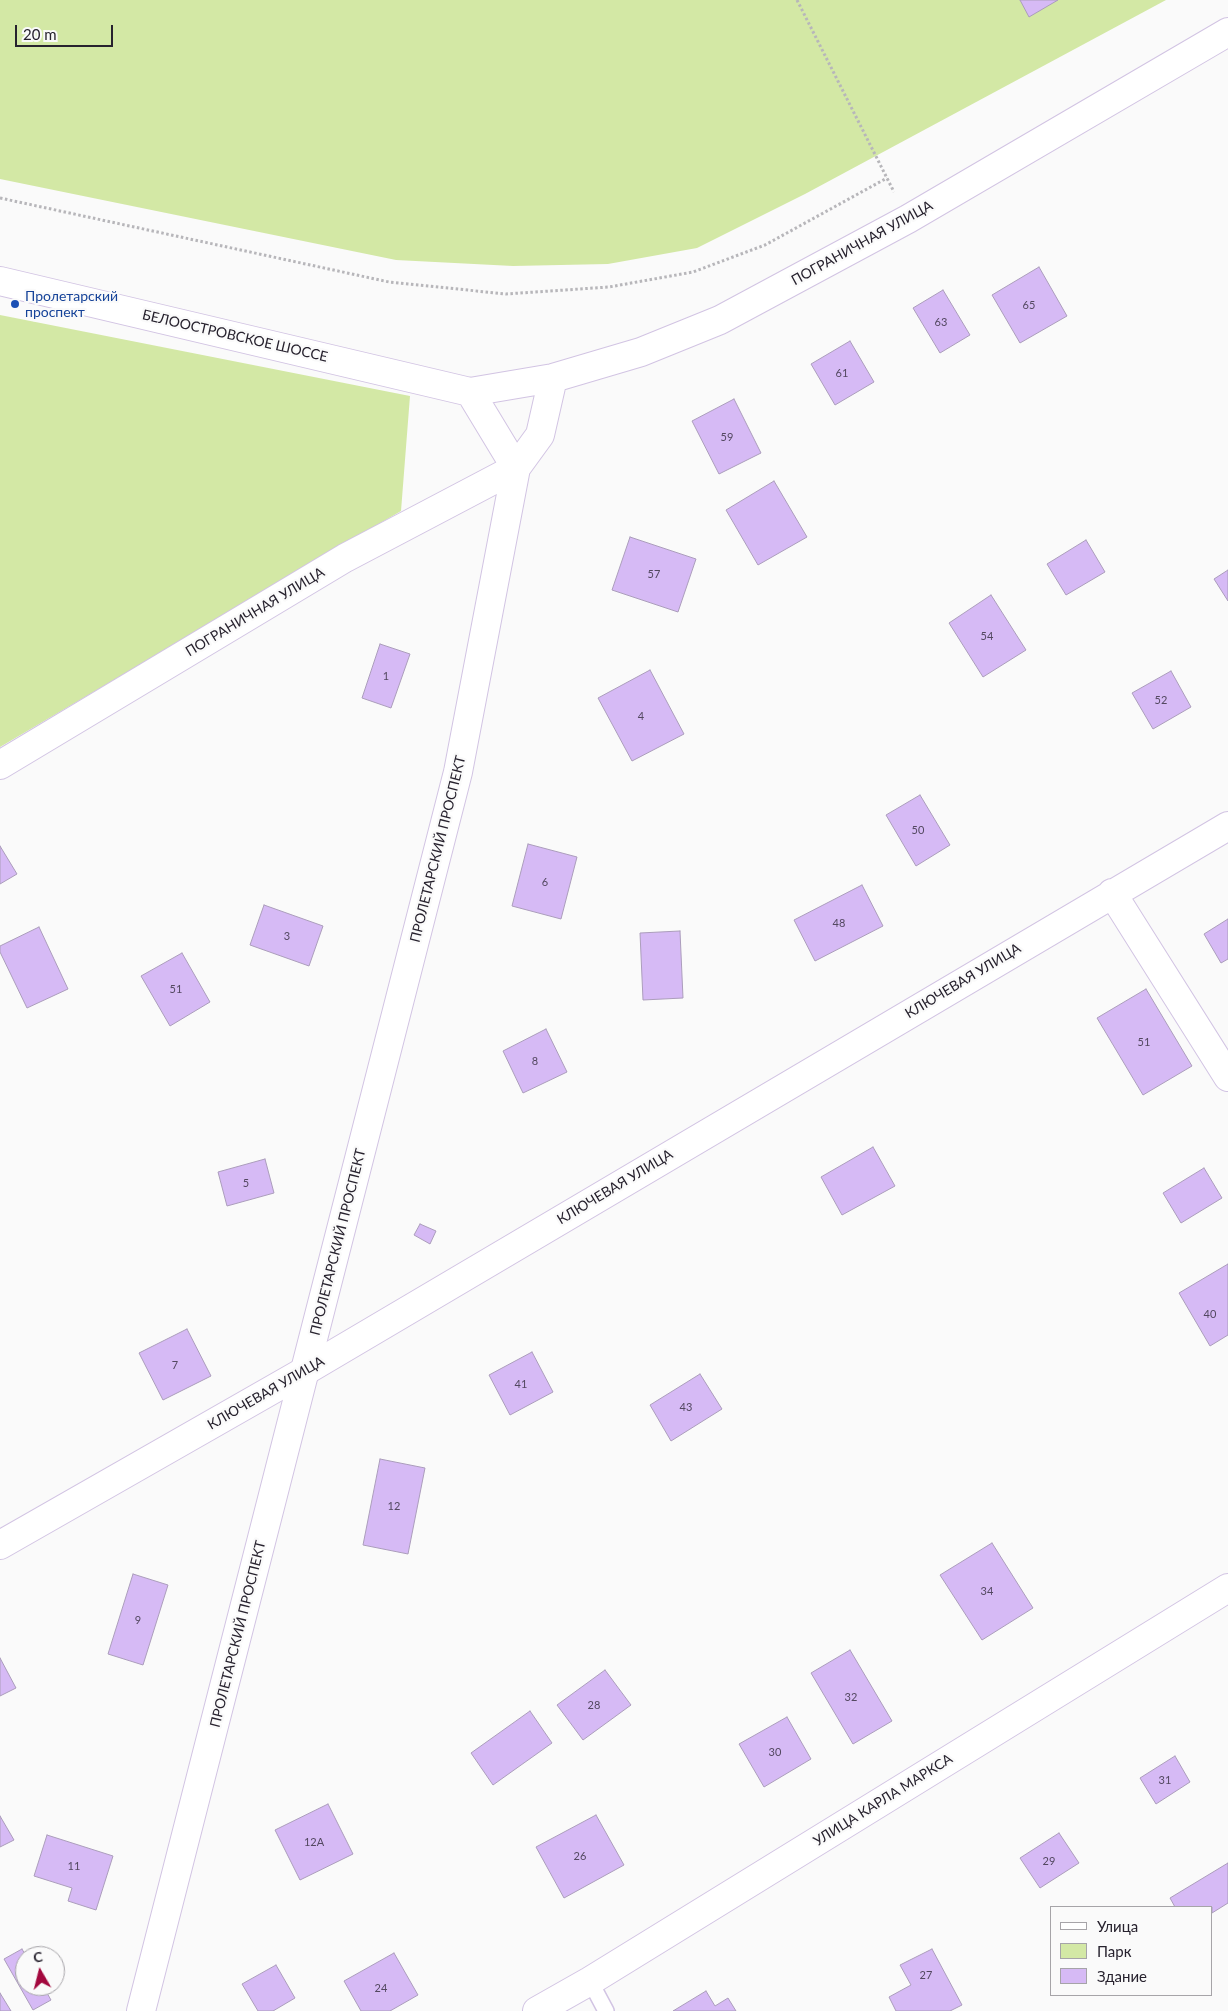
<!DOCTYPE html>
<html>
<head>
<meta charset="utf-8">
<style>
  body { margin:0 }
  #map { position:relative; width:1228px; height:2011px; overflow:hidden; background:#fafafa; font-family:Lato,sans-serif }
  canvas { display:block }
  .legend { position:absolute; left:1050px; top:1906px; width:162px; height:90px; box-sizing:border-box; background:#fafafa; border:1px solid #a6a4a8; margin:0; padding:6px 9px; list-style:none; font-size:15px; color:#27222e }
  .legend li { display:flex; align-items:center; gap:10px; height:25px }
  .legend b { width:25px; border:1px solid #a6a4a8 }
  .north { position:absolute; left:15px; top:1946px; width:50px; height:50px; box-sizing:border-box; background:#fafafa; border:1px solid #a6a4a8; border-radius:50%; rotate:352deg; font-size:14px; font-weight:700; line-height:20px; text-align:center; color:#27222e }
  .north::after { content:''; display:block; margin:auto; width:18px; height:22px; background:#a3083e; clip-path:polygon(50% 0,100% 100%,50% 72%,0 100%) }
  .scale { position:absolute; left:15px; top:25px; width:98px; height:22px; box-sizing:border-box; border:2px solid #27222e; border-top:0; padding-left:6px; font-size:15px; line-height:18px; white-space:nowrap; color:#27222e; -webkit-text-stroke:4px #fafafa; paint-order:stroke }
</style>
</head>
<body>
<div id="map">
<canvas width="1228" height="2011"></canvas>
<ul class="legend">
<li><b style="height:6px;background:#fff"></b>Улица</li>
<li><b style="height:14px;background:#d3e8a5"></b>Парк</li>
<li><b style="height:14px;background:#d6baf5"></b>Здание</li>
</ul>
<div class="north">С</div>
<div class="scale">20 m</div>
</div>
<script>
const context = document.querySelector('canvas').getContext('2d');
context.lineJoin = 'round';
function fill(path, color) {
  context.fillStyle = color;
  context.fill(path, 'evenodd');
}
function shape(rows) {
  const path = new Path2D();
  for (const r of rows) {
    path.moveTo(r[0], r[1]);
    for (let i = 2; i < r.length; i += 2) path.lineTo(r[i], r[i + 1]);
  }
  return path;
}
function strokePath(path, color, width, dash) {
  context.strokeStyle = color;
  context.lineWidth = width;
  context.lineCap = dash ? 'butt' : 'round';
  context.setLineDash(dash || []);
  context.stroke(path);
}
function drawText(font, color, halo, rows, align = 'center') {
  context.font = font + ' Lato,sans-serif';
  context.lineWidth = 4.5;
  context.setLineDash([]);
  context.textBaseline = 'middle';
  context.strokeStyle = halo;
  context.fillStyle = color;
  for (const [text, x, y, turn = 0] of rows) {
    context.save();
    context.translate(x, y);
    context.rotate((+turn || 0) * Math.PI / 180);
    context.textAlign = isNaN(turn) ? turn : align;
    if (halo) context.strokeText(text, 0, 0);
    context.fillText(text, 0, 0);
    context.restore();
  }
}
fill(shape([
  [0,0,1166,0,805,194,697,248,608,264,513,266,396,260,0,179],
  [0,315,410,396,401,511,0,747]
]), '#d3e8a5');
const building = shape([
  [1020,0,1058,0,1029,17,1020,0],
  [1039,267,1067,316,1020,343,992,295,1039,267],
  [943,290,970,335,940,353,913,308,943,290],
  [850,341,874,382,835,405,811,364,850,341],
  [734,399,761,453,719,474,692,421,734,399],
  [774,481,807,537,758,565,726,510,774,481],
  [630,537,696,559,678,612,612,590,630,537],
  [1086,540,1105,572,1066,595,1047,564,1086,540],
  [1228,570,1228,601,1214,579,1228,570],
  [991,595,1026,650,983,677,949,623,991,595],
  [380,644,410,654,391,708,362,698,380,644],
  [650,670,684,734,632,761,598,698,650,670],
  [1171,671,1191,707,1153,729,1132,693,1171,671],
  [920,795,950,845,916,866,886,815,920,795],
  [528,844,577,857,561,919,512,906,528,844],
  [0,846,17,874,0,884,0,846],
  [862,885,883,926,815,961,794,920,862,885],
  [264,905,323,926,309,966,250,945,264,905],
  [1228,919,1228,959,1221,963,1204,934,1228,919],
  [39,927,68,989,27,1008,0,952,0,946,39,927],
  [680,931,683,998,643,1000,640,933,680,931],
  [182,953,210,1002,170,1026,141,976,182,953],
  [1146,989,1192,1066,1143,1095,1097,1018,1146,989],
  [546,1029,567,1072,523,1093,503,1051,546,1029],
  [873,1147,895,1186,842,1215,821,1177,873,1147],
  [265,1159,274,1193,227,1206,218,1172,265,1159],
  [1204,1168,1222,1198,1181,1223,1163,1193,1204,1168],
  [420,1224,436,1231,430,1244,414,1235,420,1224],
  [1228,1264,1228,1335,1210,1346,1179,1293,1228,1264],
  [187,1329,211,1376,163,1400,139,1353,187,1329],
  [532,1352,553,1392,510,1415,489,1375,532,1352],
  [700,1374,722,1409,671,1441,650,1405,700,1374],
  [380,1459,425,1468,408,1554,363,1545,380,1459],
  [992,1543,1033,1608,982,1640,940,1575,992,1543],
  [133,1574,168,1585,143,1665,108,1654,133,1574],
  [850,1650,892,1721,853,1744,811,1673,850,1650],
  [0,1658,16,1688,0,1696,0,1658],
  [605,1670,631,1705,583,1740,557,1705,605,1670],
  [530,1711,552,1743,493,1785,471,1753,530,1711],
  [787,1717,811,1759,764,1787,739,1744,787,1717],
  [1175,1756,1190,1782,1156,1804,1140,1778,1175,1756],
  [328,1804,353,1854,300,1880,275,1830,328,1804],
  [596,1815,624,1865,564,1898,536,1847,596,1815],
  [0,1816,14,1840,0,1847,0,1816],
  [1059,1833,1079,1863,1040,1888,1020,1858,1059,1833],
  [47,1835,113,1856,96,1910,68,1901,72,1888,34,1876,47,1835],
  [1228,1863,1228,1903,1212,1913,1212,1907,1175,1907,1170,1898,1228,1863],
  [22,1949,26,1956,25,1986,43,1986,51,2000,33,2010,4,1959,22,1949],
  [932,1949,962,2005,950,2011,896,2011,889,1997,911,1985,900,1965,932,1949],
  [394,1953,418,1995,390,2011,361,2011,344,1981,394,1953],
  [276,1965,295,1998,273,2011,258,2011,242,1984,276,1965],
  [706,1991,715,2006,728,1998,736,2011,673,2011,706,1991],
  [0,1993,11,2011,0,2011,0,1993]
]);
fill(building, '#d6baf5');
strokePath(building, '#ab9dbb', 1);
const lane = shape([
  [590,1981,606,2011]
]);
const street = shape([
  [0,765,345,558,516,468],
  [1112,893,1228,1077],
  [0,1545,305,1371,1228,826],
  [537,2011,590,1981,1228,1588]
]);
const secondary = shape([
  [0,281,470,392,553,378,641,352,720,320,908,219,1228,32],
  [470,392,516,468],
  [141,2011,458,772,516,468,540,435,553,378]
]);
strokePath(lane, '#d2c4e3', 18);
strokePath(street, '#d2c4e3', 30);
strokePath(secondary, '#d2c4e3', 30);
strokePath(shape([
  [797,0,894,192],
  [0,198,389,282,506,294,609,287,693,272,765,245,887,178]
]), '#b7b6ba', 3, [2.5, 2.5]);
strokePath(lane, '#fff', 15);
strokePath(street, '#fff', 28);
strokePath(secondary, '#fff', 28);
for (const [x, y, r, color] of [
  [15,304,5,"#1a4fb4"]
]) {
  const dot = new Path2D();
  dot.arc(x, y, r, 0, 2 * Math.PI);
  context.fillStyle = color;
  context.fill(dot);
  strokePath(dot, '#fafafa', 2);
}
drawText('11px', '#534860', null, [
  ["65",1029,305],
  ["63",941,322],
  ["61",842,373],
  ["59",727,437],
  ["57",654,574],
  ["54",987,636],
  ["1",386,676],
  ["52",1161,700],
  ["4",641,716],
  ["50",918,830],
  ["6",545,882],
  ["48",839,923],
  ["3",287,936],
  ["51",176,989],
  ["51",1144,1042],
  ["8",535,1061],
  ["5",246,1183],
  ["40",1210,1314],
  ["7",175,1365],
  ["41",521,1384],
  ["43",686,1407],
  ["12",394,1506],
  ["34",987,1591],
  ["9",138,1620],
  ["32",851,1697],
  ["28",594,1705],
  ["30",775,1752],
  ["31",1165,1780],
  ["12А",314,1842],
  ["26",580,1856],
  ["29",1049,1861],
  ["11",74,1866],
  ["27",926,1975],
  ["24",381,1988]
]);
drawText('14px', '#27222e', '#fafafa', [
  ["ПОГРАНИЧНАЯ УЛИЦА",862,243,-29],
  ["БЕЛООСТРОВСКОЕ ШОССЕ",235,336,13],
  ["ПОГРАНИЧНАЯ УЛИЦА",255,612,-31],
  ["ПРОЛЕТАРСКИЙ ПРОСПЕКТ",438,849,-76],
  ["КЛЮЧЕВАЯ УЛИЦА",963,981,-31],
  ["КЛЮЧЕВАЯ УЛИЦА",615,1187,-31],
  ["ПРОЛЕТАРСКИЙ ПРОСПЕКТ",338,1242,-76],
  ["КЛЮЧЕВАЯ УЛИЦА",266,1393,-30],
  ["ПРОЛЕТАРСКИЙ ПРОСПЕКТ",238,1634,-76],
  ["УЛИЦА КАРЛА МАРКСА",883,1800,-32]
]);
drawText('14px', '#164399', '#fafafa', [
  ["Пролетарский",25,296],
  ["проспект",25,312]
], 'left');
</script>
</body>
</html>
